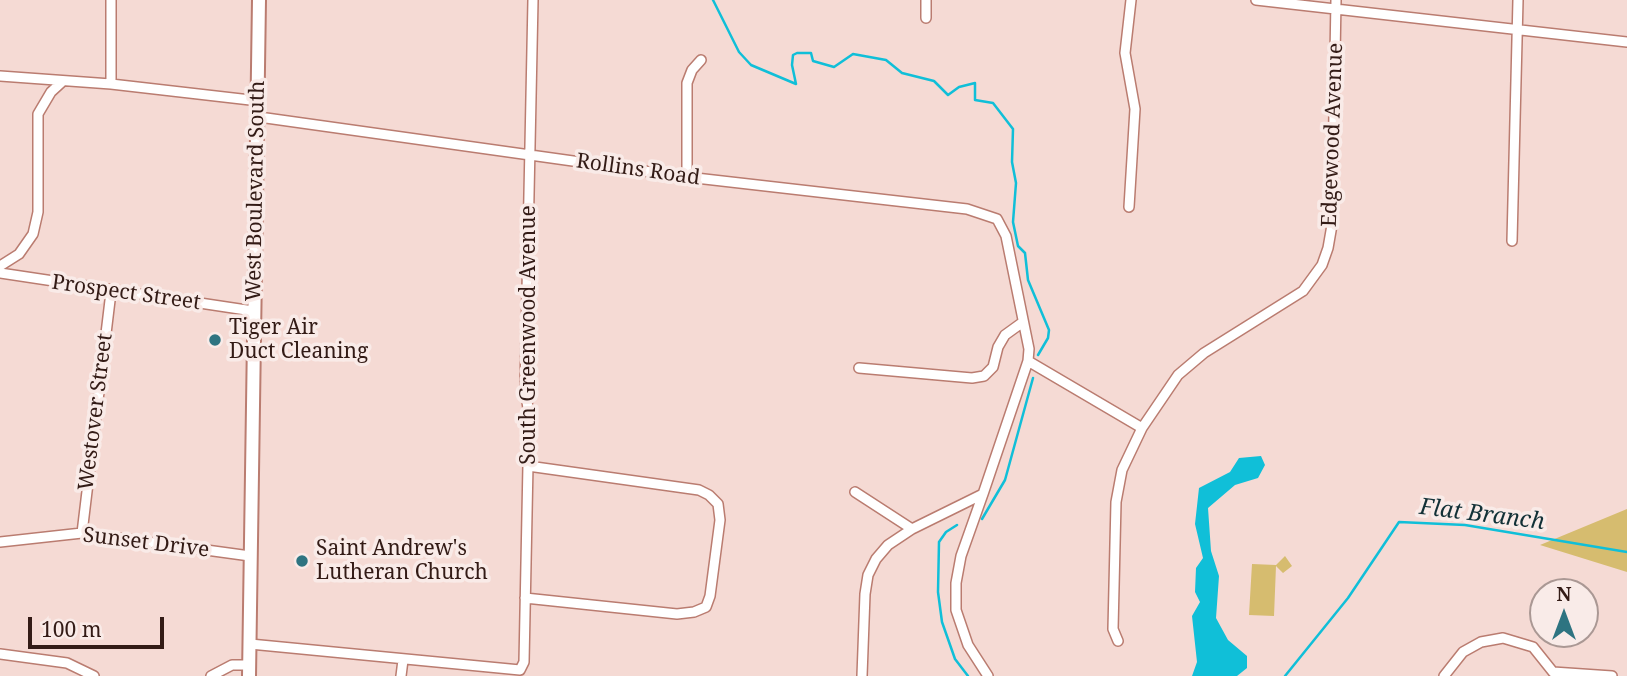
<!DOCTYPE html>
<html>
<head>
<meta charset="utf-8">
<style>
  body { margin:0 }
  #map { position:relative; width:1627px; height:676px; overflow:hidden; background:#f5dad4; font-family:"Noto Serif",serif }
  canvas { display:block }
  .north { position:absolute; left:1529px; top:578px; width:70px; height:70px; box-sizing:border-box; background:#f9ebe8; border:2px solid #aa9894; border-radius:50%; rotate:0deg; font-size:19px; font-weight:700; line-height:28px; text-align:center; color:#331b16 }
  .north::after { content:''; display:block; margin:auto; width:24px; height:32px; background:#2e7481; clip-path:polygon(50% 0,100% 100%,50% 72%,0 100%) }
  .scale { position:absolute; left:28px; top:617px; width:136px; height:32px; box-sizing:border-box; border:4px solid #331b16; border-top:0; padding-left:9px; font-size:21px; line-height:24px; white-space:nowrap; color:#331b16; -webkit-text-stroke:5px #f9ebe8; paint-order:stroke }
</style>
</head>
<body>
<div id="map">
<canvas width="1627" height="676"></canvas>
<div class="north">N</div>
<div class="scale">100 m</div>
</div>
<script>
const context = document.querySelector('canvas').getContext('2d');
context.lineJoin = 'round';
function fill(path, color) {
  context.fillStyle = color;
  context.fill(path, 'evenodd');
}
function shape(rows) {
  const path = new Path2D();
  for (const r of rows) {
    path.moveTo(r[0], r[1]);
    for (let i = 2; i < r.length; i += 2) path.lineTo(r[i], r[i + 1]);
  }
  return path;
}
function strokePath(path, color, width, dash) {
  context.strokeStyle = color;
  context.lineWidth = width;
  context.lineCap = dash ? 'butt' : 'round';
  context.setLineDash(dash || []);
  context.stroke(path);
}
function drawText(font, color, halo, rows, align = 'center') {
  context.font = font + ' "Noto Serif",serif';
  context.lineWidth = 7;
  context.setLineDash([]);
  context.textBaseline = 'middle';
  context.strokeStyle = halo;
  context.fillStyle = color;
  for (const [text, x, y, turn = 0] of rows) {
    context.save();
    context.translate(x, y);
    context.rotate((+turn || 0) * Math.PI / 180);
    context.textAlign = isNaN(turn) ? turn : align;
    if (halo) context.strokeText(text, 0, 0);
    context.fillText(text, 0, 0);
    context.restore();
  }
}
fill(shape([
  [1627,509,1627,572,1540,545],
  [1285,556,1292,566,1283,573,1276,566,1274,616,1249,615,1252,564,1276,565]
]), '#d6bc6f');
fill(shape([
  [1261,456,1265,465,1258,478,1235,485,1208,508,1211,551,1219,576,1216,618,1228,640,1247,656,1247,668,1237,676,1192,676,1197,662,1192,616,1200,602,1195,592,1196,568,1203,558,1195,524,1199,488,1230,472,1239,458]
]), '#10bfd8');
strokePath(shape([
  [713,0,739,52,751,65,796,84,792,65,793,55,797,53,811,53,813,61,834,67,853,54,886,60,902,73,934,81,948,95,959,87,975,83,975,100,993,103,1013,129,1012,162,1016,183,1013,222,1018,246,1025,253,1028,280,1049,330,1048,338,1038,355],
  [982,519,1005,480,1033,378],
  [957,525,946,532,939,542,938,592,942,622,955,659,968,676],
  [1285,676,1348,598,1399,522,1465,525,1627,552]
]), '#10bfd8', 2.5);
const minor = shape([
  [1256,0,1627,42],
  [926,18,926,0],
  [0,76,111,84,259,101],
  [111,84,111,0],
  [259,117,687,177,967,209,997,219,1006,236,1029,349,1028,361,983,494,912,529,888,545,876,559,868,575,865,594,862,676],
  [687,177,687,83,692,70,701,60],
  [1129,207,1135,109,1125,53,1131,0],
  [1512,241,1518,0],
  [0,266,19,254,33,234,38,212,38,114,51,92,63,81],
  [0,273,253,311],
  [1028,361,1142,428],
  [859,368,972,378,984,376,993,367,998,347,1005,335,1023,322],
  [855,492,912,529],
  [983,494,961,556,956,583,956,610,968,645,988,676],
  [82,533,111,292],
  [0,542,82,533,250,556],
  [525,598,677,614,694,612,706,607,710,596,720,520,718,504,709,495,699,490,528,466],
  [1118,641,1113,629,1116,502,1122,470,1142,428,1178,375,1204,353,1303,291,1322,265,1328,248,1332,225,1336,0],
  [250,644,520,670,524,662,529,415,525,388,533,0],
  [0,654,67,663,94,676],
  [211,676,232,665,249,665],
  [401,676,403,660],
  [1444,676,1463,652,1481,642,1503,638,1533,647,1553,672,1612,676]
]);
const secondary = shape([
  [249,676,259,0]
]);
strokePath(minor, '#ba7c70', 12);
strokePath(secondary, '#ba7c70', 16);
strokePath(minor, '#fff', 9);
strokePath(secondary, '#fff', 12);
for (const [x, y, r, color] of [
  [215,340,7,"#2e7481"],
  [302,561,7,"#2e7481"]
]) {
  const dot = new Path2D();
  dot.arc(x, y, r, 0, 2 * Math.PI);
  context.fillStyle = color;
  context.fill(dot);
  strokePath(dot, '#f9ebe8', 2.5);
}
drawText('21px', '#331b16', '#f9ebe8', [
  ["Edgewood Avenue",1333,135,-88],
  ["Rollins Road",638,170,8],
  ["West Boulevard South",256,191,-89],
  ["Prospect Street",126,293,8],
  ["South Greenwood Avenue",529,335,-90],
  ["Westover Street",96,412,-83],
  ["Sunset Drive",146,543,7]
]);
drawText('21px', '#331b16', '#f9ebe8', [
  ["Tiger Air",229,328],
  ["Duct Cleaning",229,352],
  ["Saint Andrew's",316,549],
  ["Lutheran Church",316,573]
], 'left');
drawText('italic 23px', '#123137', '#f9ebe8', [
  ["Flat Branch",1482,515,7]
]);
</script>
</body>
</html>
